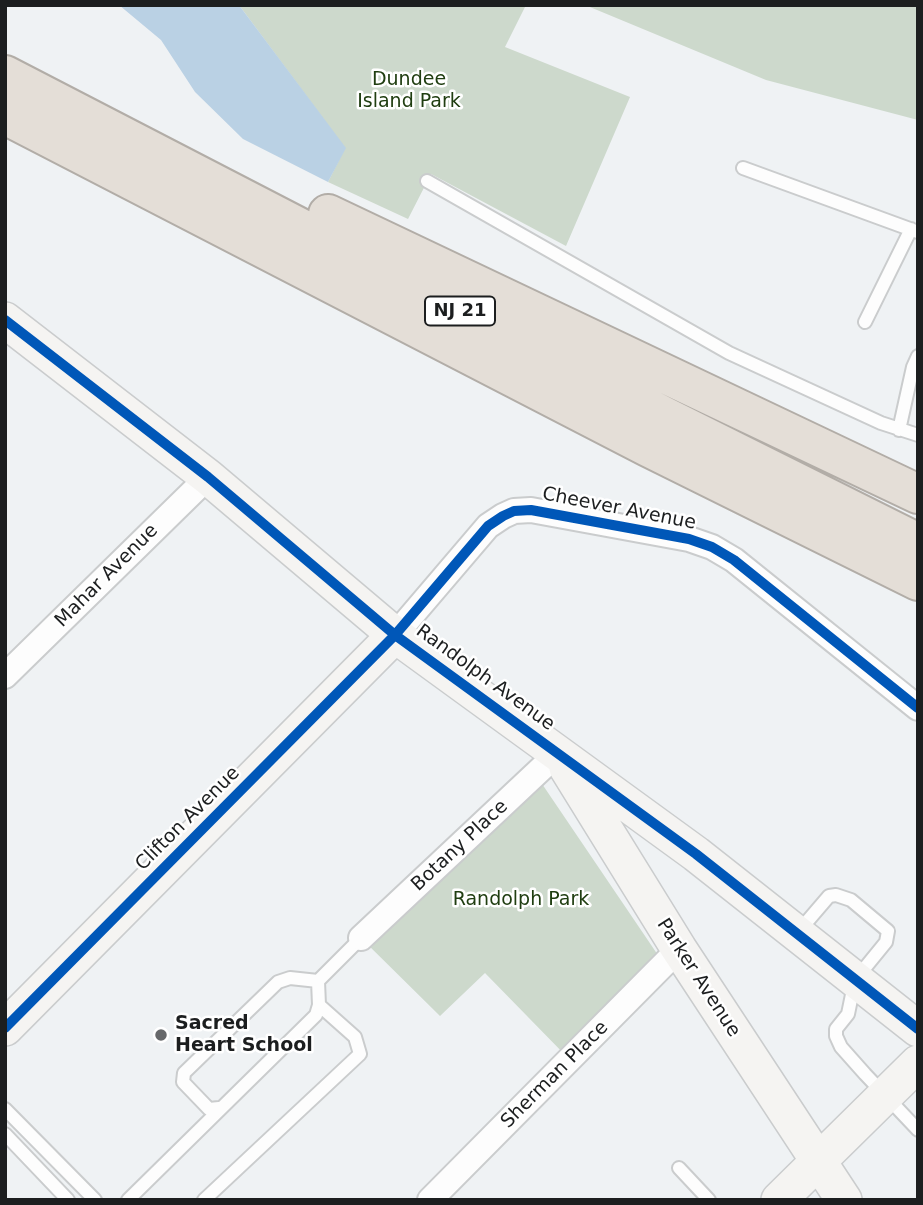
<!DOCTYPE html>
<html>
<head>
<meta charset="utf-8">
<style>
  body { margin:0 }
  #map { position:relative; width:923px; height:1205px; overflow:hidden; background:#eff2f4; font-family:"DejaVu Sans",sans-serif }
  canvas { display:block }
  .frame { position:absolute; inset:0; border:7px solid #1c1e1f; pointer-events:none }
</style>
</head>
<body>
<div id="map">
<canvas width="923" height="1205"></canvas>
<div class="frame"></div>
</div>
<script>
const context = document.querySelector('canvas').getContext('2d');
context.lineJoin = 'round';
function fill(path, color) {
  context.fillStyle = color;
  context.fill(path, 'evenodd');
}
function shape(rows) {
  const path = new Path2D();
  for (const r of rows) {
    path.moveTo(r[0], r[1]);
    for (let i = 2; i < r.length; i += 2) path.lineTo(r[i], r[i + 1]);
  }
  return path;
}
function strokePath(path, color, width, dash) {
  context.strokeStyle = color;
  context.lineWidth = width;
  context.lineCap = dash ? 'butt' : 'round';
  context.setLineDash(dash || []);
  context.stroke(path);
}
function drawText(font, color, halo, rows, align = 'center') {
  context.font = font + ' "DejaVu Sans",sans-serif';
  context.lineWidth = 5;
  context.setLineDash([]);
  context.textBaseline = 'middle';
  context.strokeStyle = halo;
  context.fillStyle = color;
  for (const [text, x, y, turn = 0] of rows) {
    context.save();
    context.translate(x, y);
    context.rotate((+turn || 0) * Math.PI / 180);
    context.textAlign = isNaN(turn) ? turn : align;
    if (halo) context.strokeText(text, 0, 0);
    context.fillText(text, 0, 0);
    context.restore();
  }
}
fill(shape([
  [239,5,526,5,505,47,630,97,566,246,431,174,408,219,328,182,345,148],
  [585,5,918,5,918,120,766,80],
  [536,775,664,964,570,1060,485,973,440,1016,361,938]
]), '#cdd9cc');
fill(shape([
  [119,5,239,5,346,148,328,182,243,139,195,92,161,40]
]), '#bad1e4');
const lane = shape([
  [743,168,918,232],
  [427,181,729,353,881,423,918,435],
  [865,322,911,229],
  [899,430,913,367,918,356],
  [799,931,829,896,836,895,851,900,888,931,886,942,855,980,848,1014,836,1029,836,1036,841,1047,865,1074,918,1130],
  [219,1108,209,1109,183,1082,184,1073,278,982,290,978,318,981],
  [5,1109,95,1200],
  [5,1134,68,1200],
  [679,1168,709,1200],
  [128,1200,316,1015,319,1005,318,981,361,938],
  [204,1200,360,1054,355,1037,319,1005]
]);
const street = shape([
  [395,635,488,526,503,516,514,511,531,510,689,539,712,547,734,560,918,708],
  [5,676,208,477],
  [361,938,558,753],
  [430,1200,679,949]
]);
const secondary = shape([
  [5,320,208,477,395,635,696,854,918,1029],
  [567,768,679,949,844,1200],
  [5,1028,395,635],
  [779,1200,918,1063]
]);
const highway = shape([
  [5,75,664,416,918,543],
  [5,115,648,447,918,581],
  [328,214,918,494]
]);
strokePath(lane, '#cacccd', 16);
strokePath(street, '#cacccd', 28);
strokePath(secondary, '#cacccd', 38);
strokePath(highway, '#b2ada7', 42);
strokePath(lane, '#fdfdfd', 12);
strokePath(street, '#fdfdfd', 24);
strokePath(secondary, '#f5f4f2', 35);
strokePath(highway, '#e4ded7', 38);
strokePath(shape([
  [5,320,208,477,395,635,696,854,918,1029],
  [5,1028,395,635,488,526,503,516,514,511,531,510,689,539,712,547,734,560,918,708]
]), '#0057b8', 10);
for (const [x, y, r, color] of [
  [161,1035,7,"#66686a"]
]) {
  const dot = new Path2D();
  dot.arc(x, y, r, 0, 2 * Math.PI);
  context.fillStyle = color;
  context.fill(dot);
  strokePath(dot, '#fff', 2.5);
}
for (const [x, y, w] of [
  [460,311,70]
]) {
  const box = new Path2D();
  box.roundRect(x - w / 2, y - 14.5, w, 29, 5);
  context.fillStyle = '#fff';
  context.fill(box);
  strokePath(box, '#1c1e1f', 2);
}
drawText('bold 18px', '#1c1e1f', null, [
  ["NJ 21",460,311]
]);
drawText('19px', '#203e11', '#fff', [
  ["Dundee",409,80],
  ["Island Park",409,102],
  ["Randolph Park",521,900]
]);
drawText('19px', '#1c1e1f', '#fff', [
  ["Cheever Avenue",619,509,11],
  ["Mahar Avenue",107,576,-45],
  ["Randolph Avenue",485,678,36],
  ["Clifton Avenue",188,819,-45],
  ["Botany Place",460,846,-43],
  ["Parker Avenue",698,978,57],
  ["Sherman Place",555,1075,-45]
]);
drawText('bold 19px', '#1c1e1f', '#fff', [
  ["Sacred",175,1024],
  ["Heart School",175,1046]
], 'left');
</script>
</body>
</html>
